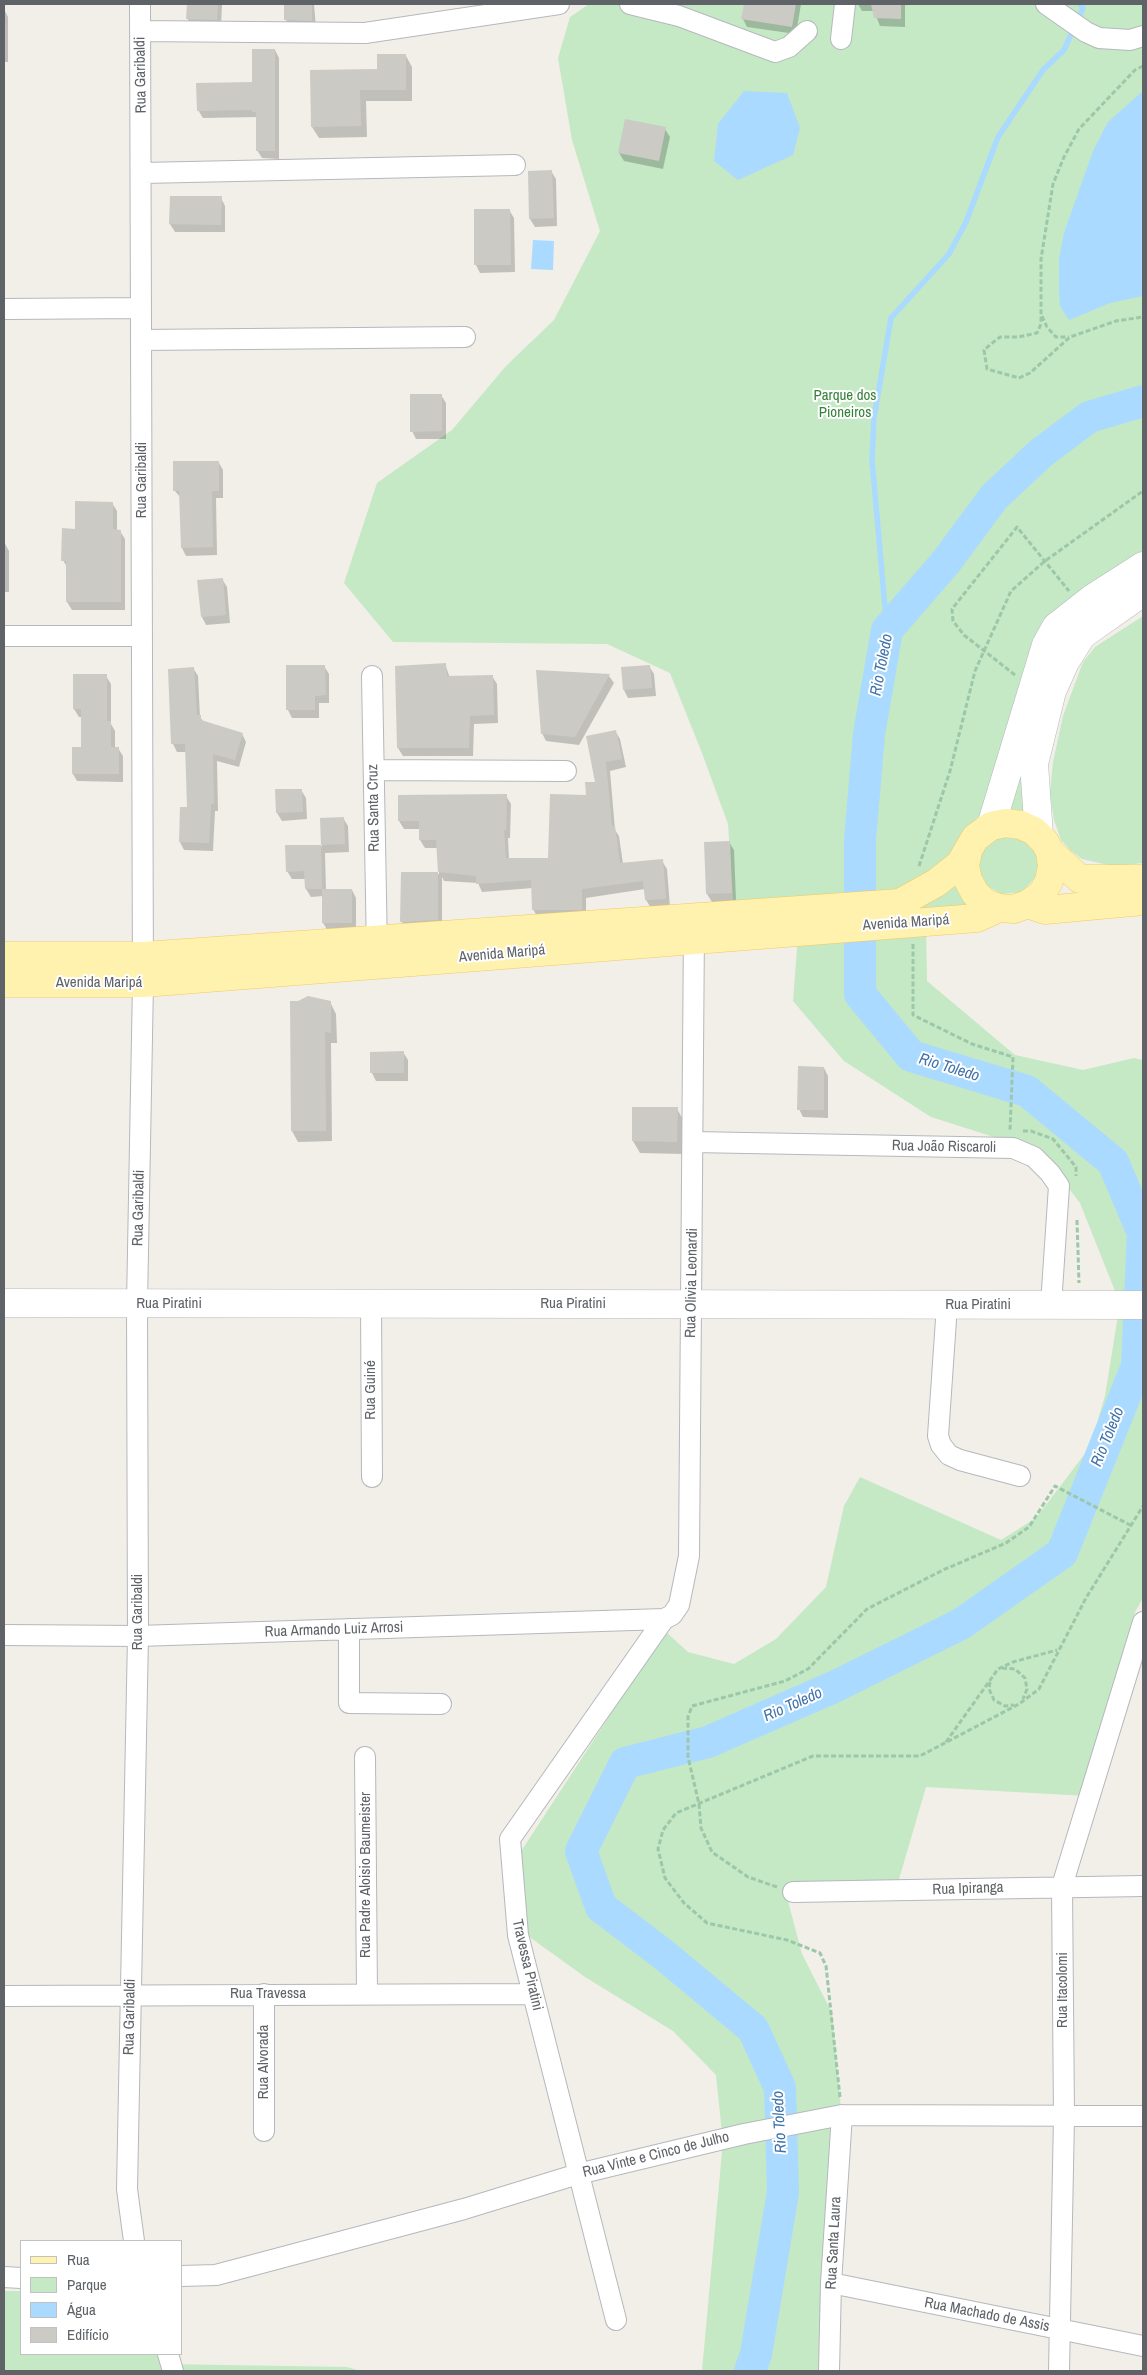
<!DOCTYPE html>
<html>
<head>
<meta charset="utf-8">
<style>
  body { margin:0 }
  #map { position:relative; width:1147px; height:2375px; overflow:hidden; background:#f1efe8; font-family:"Archivo Narrow",sans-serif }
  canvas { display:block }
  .frame { position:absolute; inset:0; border:5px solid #5f6368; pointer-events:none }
  .legend { position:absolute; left:20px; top:2240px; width:162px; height:115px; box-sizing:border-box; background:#fff; border:1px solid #bfc1c3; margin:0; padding:6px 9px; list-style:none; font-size:15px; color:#5f6368 }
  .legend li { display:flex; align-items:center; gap:10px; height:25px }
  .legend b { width:25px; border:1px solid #bfc1c3 }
</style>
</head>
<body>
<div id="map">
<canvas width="1147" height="2375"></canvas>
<div class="frame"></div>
<ul class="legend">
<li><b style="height:6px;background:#fff2af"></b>Rua</li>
<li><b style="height:14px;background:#c5e8c5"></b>Parque</li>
<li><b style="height:14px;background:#aadaff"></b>Água</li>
<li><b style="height:14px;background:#cccac5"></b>Edifício</li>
</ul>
</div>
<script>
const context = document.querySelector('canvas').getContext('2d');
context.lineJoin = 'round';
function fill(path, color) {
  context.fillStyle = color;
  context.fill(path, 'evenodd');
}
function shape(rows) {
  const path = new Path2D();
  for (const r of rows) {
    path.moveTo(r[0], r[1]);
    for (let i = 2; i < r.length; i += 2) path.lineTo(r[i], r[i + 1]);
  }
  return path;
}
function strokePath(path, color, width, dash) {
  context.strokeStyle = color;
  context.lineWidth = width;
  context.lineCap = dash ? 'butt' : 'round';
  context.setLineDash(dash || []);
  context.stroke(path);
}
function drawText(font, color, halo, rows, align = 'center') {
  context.font = font + ' "Archivo Narrow",sans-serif';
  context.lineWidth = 4;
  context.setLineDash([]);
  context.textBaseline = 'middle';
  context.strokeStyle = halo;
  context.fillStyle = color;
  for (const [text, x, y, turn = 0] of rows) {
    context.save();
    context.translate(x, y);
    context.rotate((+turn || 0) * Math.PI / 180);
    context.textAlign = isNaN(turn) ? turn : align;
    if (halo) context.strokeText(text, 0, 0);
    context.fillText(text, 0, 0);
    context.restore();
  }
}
fill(shape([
  [589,4,1143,4,1143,556,987,804,957,847,900,903,734,916,728,824,702,753,670,673,607,644,393,642,344,583,377,483,452,430,506,366,554,320,600,231,572,140,558,58,570,17],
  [1143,616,1143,863,1113,866,1082,859,1071,851,1061,840,1054,820,1050,793,1053,762,1063,716,1083,662,1095,647],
  [1022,760,1030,818,1008,811],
  [1019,832,1040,856,1037,876,1022,892,1002,894,983,884,978,875,977,854,989,837],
  [952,882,980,904,903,916],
  [926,926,927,981,1015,1055,1083,1070,1134,1058,1143,1060,1143,1301,1119,1301,1080,1203,1064,1182,1016,1144,931,1117,844,1061,793,1001,798,936],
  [1119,1309,1143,1309,1143,1598,1135,1612,1087,1796,926,1787,897,1886,784,1886,802,1954,832,2013,841,2109,722,2133,716,2075,673,2031,585,1977,524,1933,514,1862,665,1631,688,1652,734,1664,776,1639,826,1587,844,1506,860,1477,1001,1540,1036,1518,1090,1447,1105,1396],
  [839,2121,824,2371,702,2371,723,2141],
  [4,2291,21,2291,21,2354,158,2354,162,2364,347,2367,361,2371,4,2371]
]), '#c5e8c5');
fill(shape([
  [744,91,787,93,800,128,793,155,738,180,714,161,718,124],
  [1143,91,1143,296,1110,303,1069,320,1060,306,1059,291,1059,259,1064,233,1093,151,1108,122],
  [533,240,554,241,553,270,531,269]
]), '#aadaff');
fill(shape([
  [188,4,222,4,221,27,192,26,187,18],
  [286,4,314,4,316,28,290,28,286,20],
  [745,4,801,4,796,34,747,27,743,19],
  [858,4,905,4,905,27,880,26,874,11,862,11],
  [4,9,8,17,8,62,4,62],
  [275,50,279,58,279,159,262,158,257,150,258,117,203,118,198,110,254,84],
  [406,56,412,67,412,101,366,101,367,137,319,138,312,127,378,70],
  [665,129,670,137,663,169,624,161,619,153],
  [551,171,556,179,557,226,535,227,530,219,529,172],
  [4,177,5,179,4,287],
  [221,198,225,206,225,232,175,232,170,224],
  [509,210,514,218,515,272,480,273,476,265],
  [441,395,446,403,446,439,416,439,412,431],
  [219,463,223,470,223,498,216,498,217,555,186,556,182,548,181,498,174,490],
  [112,503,117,511,117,531,120,531,125,539,125,610,72,610,67,602,68,569,63,560,76,530],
  [4,542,9,551,9,592,4,592],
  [222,579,227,587,230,623,206,625,202,617],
  [445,664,450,678,492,676,497,684,498,723,474,724,473,756,403,756,398,748],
  [287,666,324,666,329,674,329,703,319,703,319,718,292,718,288,710],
  [649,666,654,674,656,696,628,698,624,690,622,668],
  [193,668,198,676,200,717,204,722,242,734,246,742,239,767,217,761,218,811,215,811,213,851,184,850,180,842,181,809,189,809,187,752,177,752,173,744],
  [106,676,111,684,111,724,115,731,115,748,118,748,123,756,123,782,77,781,73,774,82,748,82,717,79,717,74,709],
  [609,676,614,683,579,745,546,741,542,733],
  [615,731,620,739,626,767,610,771,615,830,619,836,623,864,662,861,667,869,670,907,651,908,646,900,645,889,586,898,586,918,538,918,533,909,533,888,482,892,478,883,444,881,442,877,442,927,406,930,402,922,402,873,439,874,438,848,425,848,420,840,420,829,404,829,399,821,506,796,511,804,510,838,508,838,509,860,549,859,597,783],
  [301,790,306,798,307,819,282,821,277,813],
  [343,818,348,826,349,852,325,853,326,890,352,890,356,898,356,931,328,931,323,923,323,896,311,897,306,889,306,879,292,879,287,871,287,847,322,846,322,819],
  [729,842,734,850,736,901,712,902,707,894,705,843],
  [308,997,330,1002,336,1014,337,1043,331,1043,332,1141,298,1142,292,1131,298,1003],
  [403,1052,408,1060,408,1081,376,1081,372,1073,371,1053],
  [824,1068,828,1076,828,1118,803,1117,799,1109],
  [634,1108,677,1109,684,1121,684,1154,640,1153,633,1141]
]), '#0003');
strokePath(shape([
  [887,630,872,460,874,418,891,318,949,254,966,222,998,137,1043,70,1064,50,1083,8,1080,4]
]), '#aadaff', 5.5);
strokePath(shape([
  [750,2371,756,2354,783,2192,780,2088,753,2029,664,1955,601,1907,581,1851,625,1763,708,1742,836,1686,961,1624,1062,1553,1137,1366,1143,1233,1113,1162,1027,1091,911,1056,860,994,860,840,869,734,887,630,946,562,994,497,1041,453,1089,417,1143,401]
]), '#aadaff', 32);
fill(shape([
  [187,4,218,4,217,20,186,19],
  [284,4,312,4,312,21,284,20],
  [744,4,796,4,792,27,741,19],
  [871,4,901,4,901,19,874,18],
  [252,49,275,49,275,151,256,151,256,112,252,112,252,110,197,111,196,83,252,82],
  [377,54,406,54,406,90,360,90,361,126,311,127,310,70,377,69],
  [625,119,666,127,659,161,618,153],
  [552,170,554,218,529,219,528,171],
  [170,196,222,196,221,225,169,224],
  [474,209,510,209,511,265,474,265],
  [410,394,442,394,442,431,410,432],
  [173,461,219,461,219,491,212,491,213,547,181,548,179,491,173,491],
  [75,501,113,502,113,529,121,530,121,602,66,602,66,561,61,561,62,528,75,529],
  [223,578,226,615,201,617,197,580],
  [446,663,447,676,493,675,494,715,470,716,469,748,397,748,395,666],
  [286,665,325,665,326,695,315,696,315,710,286,710],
  [650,665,652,688,623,690,621,667],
  [194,667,197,715,201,715,201,720,243,733,235,760,213,754,214,804,211,804,209,843,179,842,180,807,187,807,185,744,171,744,168,669],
  [536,670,610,674,575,737,541,734],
  [73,674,107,674,107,721,111,721,111,747,119,747,119,774,72,774,72,747,81,747,81,709,73,709],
  [616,730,622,759,606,762,612,826,615,826,620,863,663,859,666,899,645,900,643,881,582,889,582,910,532,910,531,880,476,884,476,876,438,872,436,840,419,840,419,821,398,821,398,795,507,794,506,830,504,830,506,858,548,858,550,794,586,795,585,782,595,782,586,736],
  [275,789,302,789,303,812,276,813],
  [344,817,345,844,321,845,320,818],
  [730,841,732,893,706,894,704,842],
  [285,845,321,845,322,889,305,889,304,871,286,872],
  [401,872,438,872,438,920,400,922],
  [322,889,352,889,352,923,322,923],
  [308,996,331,1001,331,1033,325,1032,326,1131,291,1131,290,1001,298,1001],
  [404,1051,404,1073,370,1073,370,1052],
  [798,1066,824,1067,824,1110,797,1110],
  [632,1107,678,1107,677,1142,632,1141]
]), '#cccac5');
const street = shape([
  [630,4,679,16,775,52,789,47,807,31],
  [1046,4,1086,32,1099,38,1130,40,1143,36],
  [140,31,365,33,559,4],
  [841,39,845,4],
  [142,173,515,165],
  [4,309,141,308],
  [141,340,465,337],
  [4,636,142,636],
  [372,676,377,952],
  [374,770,566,771],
  [693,1142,1013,1148,1034,1157,1050,1173,1059,1186,1052,1290,1054,1305],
  [371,1303,372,1477],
  [947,1305,938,1436,941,1445,949,1455,960,1460,1020,1476],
  [349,1629,349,1703,441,1704],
  [4,1635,138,1636,664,1619,672,1615,679,1605,689,1556,694,928],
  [365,1757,367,1994],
  [793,1892,1143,1886],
  [4,1996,533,1994],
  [264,2131,264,1994],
  [134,2241,127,2189,138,1636,137,1304,143,983,140,4],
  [181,2276,216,2275,464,2209,578,2174,744,2134,842,2115,1143,2116],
  [4,2277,21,2278],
  [831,2283,1143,2346],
  [616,2320,518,1935,510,1839,664,1619],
  [168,2354,173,2371],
  [829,2371,831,2283,842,2115],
  [1059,2371,1064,2117,1062,1886,1143,1622]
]);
const secondary = shape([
  [991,826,1046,645,1056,627,1093,598,1143,566],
  [1039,835,1034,764,1052,691,1065,662,1082,635,1143,592],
  [4,1303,1143,1305]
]);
const primary = shape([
  [1050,852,1080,879,1143,879],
  [1028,904,1045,910,1143,901],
  [4,956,143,956,900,903,936,883,960,864,975,838,991,826,1006,823,1021,825,1034,831,1045,842,1050,852,1052,866,1049,881,1042,894,1028,904,1014,909,999,908,985,903,975,893,968,880,965,866,968,851],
  [4,983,143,983,977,918,999,908]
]);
strokePath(street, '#b5b8bc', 22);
strokePath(secondary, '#b6babf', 29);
strokePath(primary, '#f2c960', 29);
strokePath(shape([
  [1143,66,1135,70,1079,129,1064,157,1053,184,1041,259,1041,324,1037,333,1018,337,1000,337,991,344,984,350,987,369,1019,378,1030,373,1070,337,1116,321,1143,317],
  [1042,316,1047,327,1056,337,1069,337],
  [1015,675,964,635,953,621,952,609,1017,527,1069,591],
  [919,866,950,771,975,671,1011,591,1045,561,1143,491],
  [913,944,913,1015,972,1044,1013,1057,1010,1130],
  [1023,1131,1031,1131,1053,1139,1076,1167,1076,1176],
  [1077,1220,1079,1283],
  [1002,1668,1015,1669,1025,1678,1027,1689,1023,1699],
  [990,1682,989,1689,994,1700,1005,1706,1014,1705],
  [946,1742,998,1669,1013,1662,1057,1650],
  [777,1887,748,1877,712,1852,701,1828,699,1804,688,1757,688,1717,692,1706,785,1681,808,1669,867,1609,943,1570,1006,1543,1029,1527,1055,1486,1132,1526],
  [840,2097,826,1966,820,1953,787,1940,707,1923,684,1903,665,1878,658,1849,663,1830,676,1813,813,1756,920,1756,1019,1704,1039,1689,1086,1598,1143,1506]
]), '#9cc7a9', 3, [5, 2.5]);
strokePath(street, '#fff', 20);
strokePath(secondary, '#fff', 28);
strokePath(primary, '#fff2af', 28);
drawText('15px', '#5f6368', '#fff', [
  ["Rua Garibaldi",141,75,-91],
  ["Rua Garibaldi",142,480,-90],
  ["Rua Santa Cruz",374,808,-91],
  ["Avenida Maripá",906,923,-4],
  ["Avenida Maripá",502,954,-5],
  ["Avenida Maripá",99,983],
  ["Rua João Riscaroli",944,1147,1],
  ["Rua Garibaldi",139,1208,-89],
  ["Rua Olivia Leonardi",692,1283,-89],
  ["Rua Piratini",169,1304],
  ["Rua Piratini",573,1304],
  ["Rua Piratini",978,1305],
  ["Rua Guiné",371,1390,-90],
  ["Rua Garibaldi",138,1612,-90],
  ["Rua Armando Luiz Arrosi",334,1630,-2],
  ["Rua Padre Aloisio Baumeister",366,1875,-90],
  ["Rua Ipiranga",968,1889,-2],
  ["Travessa Piratini",527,1965,77],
  ["Rua Itacolomi",1063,1990,-90],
  ["Rua Travessa",268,1994],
  ["Rua Garibaldi",130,2017,-89],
  ["Rua Alvorada",264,2062,-90],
  ["Rua Vinte e Cinco de Julho",656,2155,-14],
  ["Rua Santa Laura",834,2243,-87],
  ["Rua Machado de Assis",987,2315,11]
]);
drawText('15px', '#348238', '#fff', [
  ["Parque dos",845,396],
  ["Pioneiros",845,413]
]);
drawText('italic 16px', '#4174aa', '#fff', [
  ["Rio Toledo",882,665,-79],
  ["Rio Toledo",949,1068,17],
  ["Rio Toledo",1108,1437,-68],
  ["Rio Toledo",793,1705,-24],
  ["Rio Toledo",780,2122,-93]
]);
</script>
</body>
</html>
